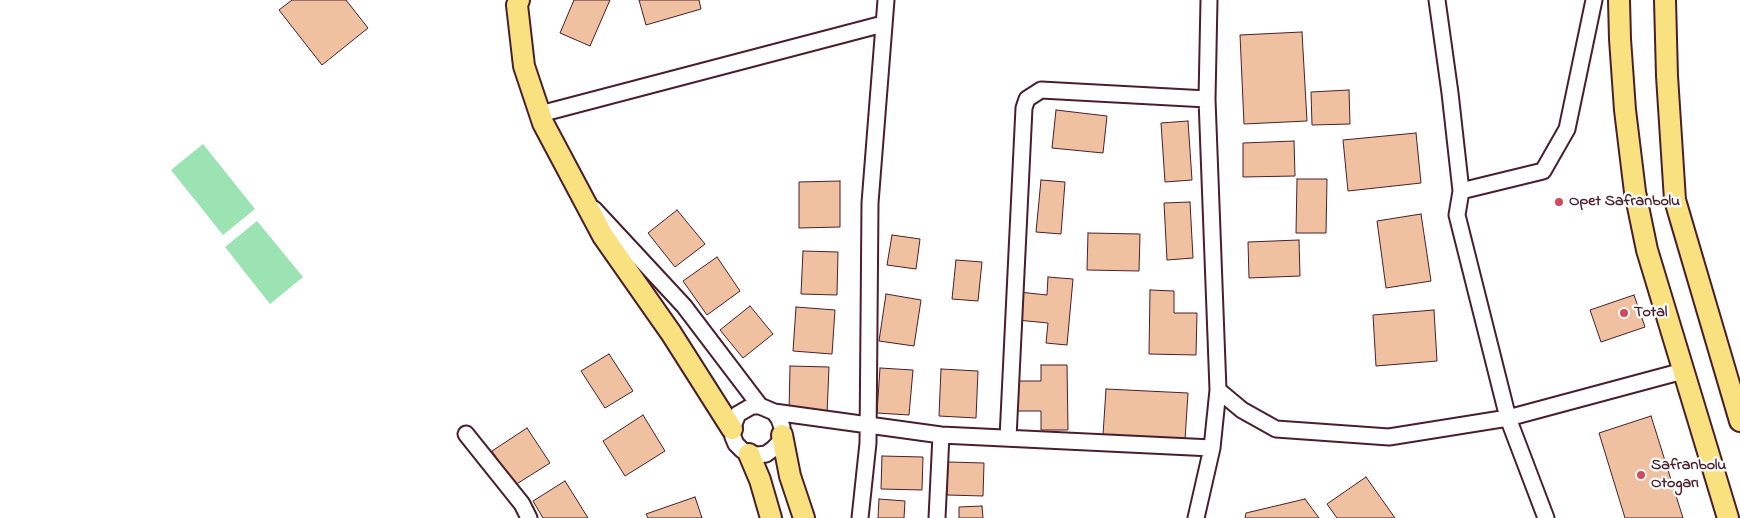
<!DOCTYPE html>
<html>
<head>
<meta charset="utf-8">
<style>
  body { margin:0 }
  canvas { display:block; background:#fff }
</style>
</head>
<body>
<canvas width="1740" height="518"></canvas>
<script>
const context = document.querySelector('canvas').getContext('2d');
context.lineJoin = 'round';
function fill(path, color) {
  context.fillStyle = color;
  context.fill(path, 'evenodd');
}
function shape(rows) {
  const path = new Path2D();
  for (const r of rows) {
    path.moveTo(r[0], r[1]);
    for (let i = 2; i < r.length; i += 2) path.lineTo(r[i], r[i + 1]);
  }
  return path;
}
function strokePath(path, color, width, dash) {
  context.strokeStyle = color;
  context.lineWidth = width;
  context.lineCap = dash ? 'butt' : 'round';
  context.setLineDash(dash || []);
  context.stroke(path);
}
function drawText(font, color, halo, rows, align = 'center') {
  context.font = font + ' "Indie Flower",sans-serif';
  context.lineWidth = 4.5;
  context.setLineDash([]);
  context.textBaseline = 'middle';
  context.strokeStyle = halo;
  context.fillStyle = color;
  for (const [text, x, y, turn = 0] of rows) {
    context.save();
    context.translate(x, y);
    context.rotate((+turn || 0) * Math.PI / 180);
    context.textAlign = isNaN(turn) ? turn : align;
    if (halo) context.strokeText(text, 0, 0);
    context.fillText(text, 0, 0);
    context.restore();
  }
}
fill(shape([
  [203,144,255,209,223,235,171,170],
  [257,221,303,277,270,304,225,247]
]), '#9be3b2');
const building = shape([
  [292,0,346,0,368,28,322,65,279,10,292,0],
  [574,0,610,0,590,46,560,33,574,0],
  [639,0,699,0,701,9,646,25,639,0],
  [1302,32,1307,121,1244,124,1240,35,1302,32],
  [1349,90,1350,124,1312,125,1311,92,1349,90],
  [1056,110,1107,116,1103,153,1052,148,1056,110],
  [1188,121,1192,180,1165,182,1161,123,1188,121],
  [1416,133,1421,183,1348,191,1343,140,1416,133],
  [1294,141,1295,176,1243,177,1243,143,1294,141],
  [1297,179,1327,179,1326,233,1296,233,1297,179],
  [1041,180,1065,182,1061,234,1036,232,1041,180],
  [840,181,840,227,799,228,799,182,840,181],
  [1190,202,1193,258,1167,260,1164,203,1190,202],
  [677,210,705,244,675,267,648,233,677,210],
  [1421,214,1431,281,1386,288,1377,221,1421,214],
  [1088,233,1140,234,1139,271,1087,270,1088,233],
  [892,235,920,239,916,269,887,265,892,235],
  [1299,240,1300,276,1249,278,1248,242,1299,240],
  [803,251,838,252,837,295,801,294,803,251],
  [717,257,740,291,707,315,683,281,717,257],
  [956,260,982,262,978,301,952,299,956,260],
  [1048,277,1073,279,1067,345,1046,343,1048,323,1017,320,1019,292,1047,295,1048,277],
  [1150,290,1174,291,1174,313,1197,313,1196,355,1149,354,1150,290],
  [886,294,921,300,914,346,879,341,886,294],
  [1634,295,1645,327,1601,342,1590,310,1634,295],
  [750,306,773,334,743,358,720,330,750,306],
  [796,307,835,310,832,354,793,351,796,307],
  [1434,310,1437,361,1376,366,1373,315,1434,310],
  [609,354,633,391,605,408,581,371,609,354],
  [1041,365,1067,365,1068,430,1041,430,1041,411,1015,411,1015,381,1041,381,1041,365],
  [790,366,829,367,827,414,789,413,790,366],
  [880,368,913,370,909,415,877,413,880,368],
  [941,369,978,371,976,418,939,416,941,369],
  [1106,389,1188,393,1185,440,1103,435,1106,389],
  [643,415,665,451,625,476,603,441,643,415],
  [1651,416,1683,518,1625,518,1599,433,1651,416],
  [527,428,550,463,515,485,492,451,527,428],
  [882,456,923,457,922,490,881,489,882,456],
  [948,462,984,463,983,496,947,495,948,462],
  [1366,477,1395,518,1337,518,1327,504,1366,477],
  [565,481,588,518,543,518,533,501,565,481],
  [695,497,702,518,648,518,646,514,695,497],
  [879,499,905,501,904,518,878,518,879,499],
  [1305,499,1319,518,1245,518,1246,513,1305,499],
  [982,506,983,518,959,518,959,507,982,506]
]);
fill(building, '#f0c1a0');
strokePath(building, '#4a1f2b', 1);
const minor = shape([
  [1437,0,1450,93,1461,191],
  [1207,99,1209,0],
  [540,114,883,24],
  [594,209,684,306,760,406,774,412,779,419,782,427,782,435,779,443,773,449,766,454,758,455,749,454,742,450,736,444,733,437,732,429,738,414,752,406,760,406],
  [774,412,941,435,1212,448],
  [466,434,522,504,529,518],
  [1008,438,1024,108,1027,99,1041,90,1207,99,1218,390,1242,410,1276,429,1389,437,1508,418,1683,371],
  [860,518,868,443,870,203,886,0],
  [937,518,941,435],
  [1196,518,1212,448,1218,390],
  [1546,518,1508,418,1457,215,1461,191,1543,171,1567,129,1594,0]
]);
const major = shape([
  [519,0,517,5,524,66,543,123,603,236,671,333,732,429],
  [1619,0,1620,39,1625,110,1635,192,1647,250,1728,518],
  [1665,0,1667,76,1675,200,1740,421],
  [782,435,790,476,804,518],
  [749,454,760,480,771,518]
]);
strokePath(minor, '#4a1f2b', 19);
strokePath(major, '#4a1f2b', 24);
strokePath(minor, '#fff', 15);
strokePath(major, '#fae180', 20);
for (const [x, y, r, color] of [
  [1559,202,5,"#d1495b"],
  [1624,313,5,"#d1495b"],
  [1641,475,5,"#d1495b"]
]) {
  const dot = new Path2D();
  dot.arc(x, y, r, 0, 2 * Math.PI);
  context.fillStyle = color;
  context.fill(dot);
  strokePath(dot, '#fff', 2);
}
drawText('bold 16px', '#4a1f2b', '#fff', [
  ["Opet Safranbolu",1569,202],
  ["Total",1634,313],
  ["Safranbolu",1651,466],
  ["Otogarı",1651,484]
], 'left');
</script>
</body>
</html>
